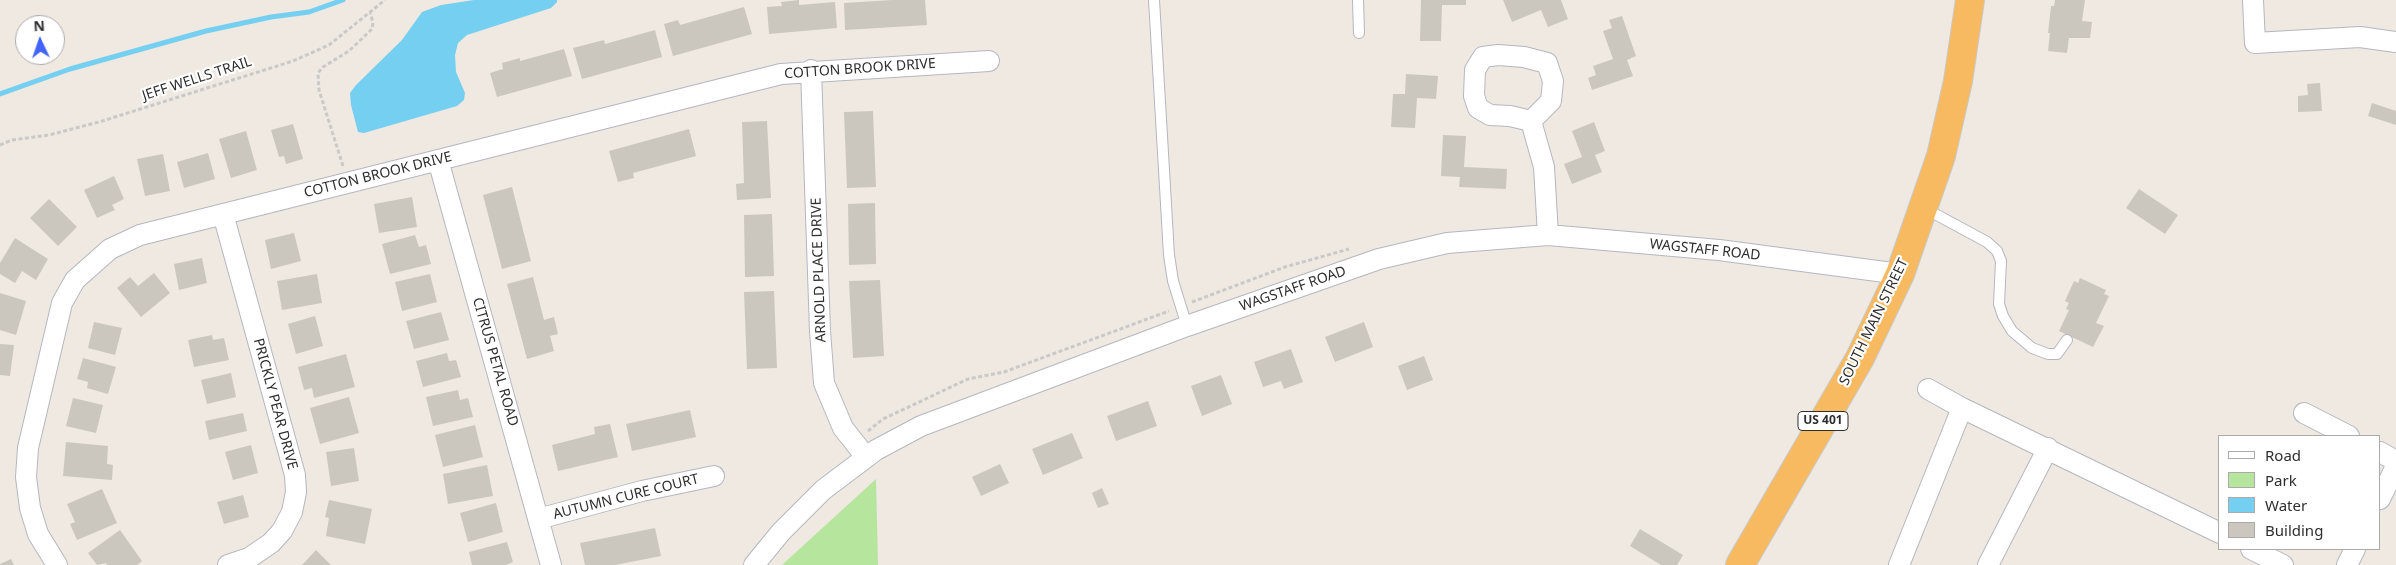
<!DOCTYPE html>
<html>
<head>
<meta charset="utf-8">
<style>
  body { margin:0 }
  #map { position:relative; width:2396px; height:565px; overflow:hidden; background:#efe9e1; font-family:"Noto Sans",sans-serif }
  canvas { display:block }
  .legend { position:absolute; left:2218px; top:435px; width:162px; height:115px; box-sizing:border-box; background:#fff; border:1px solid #ababab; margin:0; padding:6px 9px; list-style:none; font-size:15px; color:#2e2e2e }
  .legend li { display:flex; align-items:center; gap:10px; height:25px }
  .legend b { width:25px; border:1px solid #ababab }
  .north { position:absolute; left:15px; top:15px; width:50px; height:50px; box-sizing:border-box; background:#fff; border:1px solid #ababab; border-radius:50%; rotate:357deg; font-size:14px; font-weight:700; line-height:20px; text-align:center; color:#2e2e2e }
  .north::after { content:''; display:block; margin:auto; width:18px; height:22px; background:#4264fb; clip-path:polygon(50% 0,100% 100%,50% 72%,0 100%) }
</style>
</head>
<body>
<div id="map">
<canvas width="2396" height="565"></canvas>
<ul class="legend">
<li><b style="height:6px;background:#fff"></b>Road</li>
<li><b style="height:14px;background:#b6e59e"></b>Park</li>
<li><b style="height:14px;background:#75cff0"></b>Water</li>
<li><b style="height:14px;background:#cbc7bf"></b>Building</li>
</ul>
<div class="north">N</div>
</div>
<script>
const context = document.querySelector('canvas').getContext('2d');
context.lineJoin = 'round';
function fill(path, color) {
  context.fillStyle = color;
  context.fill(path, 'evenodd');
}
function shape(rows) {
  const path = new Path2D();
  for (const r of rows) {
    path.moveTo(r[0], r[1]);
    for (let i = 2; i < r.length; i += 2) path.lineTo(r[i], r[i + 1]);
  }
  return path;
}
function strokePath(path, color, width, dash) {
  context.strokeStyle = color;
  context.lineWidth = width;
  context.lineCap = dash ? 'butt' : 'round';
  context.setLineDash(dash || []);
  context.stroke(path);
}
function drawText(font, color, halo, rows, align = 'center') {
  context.font = font + ' "Noto Sans",sans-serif';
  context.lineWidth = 4.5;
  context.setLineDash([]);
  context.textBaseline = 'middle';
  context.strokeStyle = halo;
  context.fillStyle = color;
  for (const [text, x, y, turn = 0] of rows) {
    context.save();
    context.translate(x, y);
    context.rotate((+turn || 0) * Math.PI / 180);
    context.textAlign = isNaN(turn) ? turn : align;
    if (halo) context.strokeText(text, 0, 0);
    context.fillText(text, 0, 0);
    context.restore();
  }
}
fill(shape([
  [876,479,878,565,782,565]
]), '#b6e59e');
fill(shape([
  [474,0,557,0,557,2,551,8,467,35,458,43,455,55,456,72,465,93,464,100,457,106,364,133,358,132,351,105,350,93,356,85,402,40,422,12,441,5]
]), '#75cff0');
strokePath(shape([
  [0,94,70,69,206,31,271,17,309,12,343,0]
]), '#75cff0', 5);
fill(shape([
  [799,0,799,5,835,2,837,28,769,34,767,7,782,6,781,2],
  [892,0,925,0,927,25,845,30,844,3],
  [1421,0,1466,0,1466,5,1442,5,1441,41,1420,41],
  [1503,0,1561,0,1568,19,1548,27,1541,10,1512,22],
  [2055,0,2085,0,2082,21,2092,22,2090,38,2069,38,2067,53,2048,51,2050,33,2048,33,2051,6,2054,6],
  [744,7,752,34,673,56,664,24,678,20,680,25],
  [1622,16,1636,56,1627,60,1633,76,1592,90,1588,78,1596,75,1593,66,1613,59,1603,31,1612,28,1609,20],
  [655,30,662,57,582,79,573,48,604,40,605,44],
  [564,49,572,76,497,97,490,73,503,69,502,63,520,58,520,61],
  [1406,74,1438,76,1436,99,1417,98,1415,128,1391,127,1393,94,1405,94],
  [2320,83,2322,111,2298,112,2298,96,2308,95,2307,84],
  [2372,103,2396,111,2396,125,2368,116],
  [873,111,876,187,847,188,844,112],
  [767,121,771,198,737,200,736,184,744,183,742,122],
  [1594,122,1605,151,1595,155,1602,172,1572,184,1564,164,1582,157,1572,131],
  [293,124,303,159,286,164,284,156,279,157,271,130],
  [689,129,696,156,633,173,634,178,618,182,609,151],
  [246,131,257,170,231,178,219,139],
  [1443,135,1466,136,1464,167,1507,169,1506,189,1459,187,1460,177,1441,176],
  [208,153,215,179,184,188,177,162],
  [163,154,170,191,145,196,137,159],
  [114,176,124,199,112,205,115,210,97,218,84,190],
  [512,187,531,261,502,269,483,195],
  [2139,189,2178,215,2165,234,2126,208],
  [412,197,417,227,379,233,374,204],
  [49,199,77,227,58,246,30,218],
  [875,203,876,264,849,265,848,204],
  [772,214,774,276,745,277,744,215],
  [294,233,301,261,271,269,265,240],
  [415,235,419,247,426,245,431,264,390,274,382,244],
  [15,238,48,259,36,280,22,271,15,283,0,274,0,263],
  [202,258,207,283,179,290,174,264],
  [154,273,170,293,141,317,117,288,130,277,138,286],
  [317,274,322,303,282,310,277,281],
  [430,274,437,302,402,311,395,282],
  [533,277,544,320,554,317,558,334,550,336,554,351,527,359,507,284],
  [2080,278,2106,290,2104,294,2109,296,2096,323,2104,326,2093,347,2059,331,2069,310,2066,309,2069,303,2065,301,2074,281,2078,283],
  [880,280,884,356,853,358,849,281],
  [774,291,777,368,747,369,744,292],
  [0,293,26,301,16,335,0,330],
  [441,312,449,340,414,349,406,321],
  [315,316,323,346,296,354,288,324],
  [94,322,122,328,115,355,88,348],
  [1364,322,1373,347,1335,362,1325,337],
  [212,335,213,340,224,338,229,360,194,367,188,340],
  [0,344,14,345,10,376,0,375],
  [1291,349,1303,382,1284,389,1281,381,1263,387,1254,362],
  [447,353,449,361,456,360,461,377,423,387,416,361],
  [346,354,355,387,314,398,312,388,304,390,298,367],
  [1424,356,1433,380,1407,390,1398,366],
  [83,358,116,367,108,394,87,388,88,382,77,379],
  [231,373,236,397,207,404,201,380],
  [1221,375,1232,404,1202,416,1191,386],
  [458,390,460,400,468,398,473,417,433,426,426,397],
  [349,397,359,433,320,444,310,408],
  [73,398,103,405,96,433,66,426],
  [1148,401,1157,426,1116,441,1107,416],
  [690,410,696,437,632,451,626,424],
  [243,413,247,431,209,440,205,421],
  [610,424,618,457,558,471,552,445,595,434,594,427],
  [475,425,483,457,443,467,435,435],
  [1072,433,1083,458,1043,475,1032,449],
  [66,442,108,446,107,464,113,465,112,480,63,476],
  [251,445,258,473,233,480,225,452],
  [354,448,359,481,331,486,326,452],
  [1000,464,1009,483,981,496,972,477],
  [487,465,493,496,448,504,443,474],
  [1102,488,1109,504,1098,508,1092,493],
  [102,489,117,523,77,540,70,524,75,522,67,504],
  [243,495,249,517,224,524,217,502],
  [329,500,372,509,365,544,326,536,329,518,325,517],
  [496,503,503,532,468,542,460,513],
  [655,528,661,556,615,565,585,565,580,543],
  [1640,529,1683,555,1677,565,1661,565,1630,546],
  [120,530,142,561,137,565,107,565,106,563,97,565,88,553],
  [507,542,513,562,506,565,472,565,469,552],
  [316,550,331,565,302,565],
  [11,559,14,565,0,565,0,564]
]), '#cbc7bf');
const service = shape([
  [1154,0,1169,255,1173,281,1187,326],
  [1358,0,1359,33],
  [1924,208,1987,242,1997,251,2001,261,1999,304,2003,316,2012,331,2032,348,2048,354,2057,354,2067,340]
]);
const minor = shape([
  [2253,0,2255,43,2360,37,2396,42],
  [811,70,820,331,824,383,843,428,866,457],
  [1531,121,1510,116,1490,115,1478,108,1474,96,1475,70,1483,57,1498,55,1524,57,1547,63,1553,81,1551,101,1531,121,1544,167,1548,235],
  [438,160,551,565],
  [223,214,295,475,296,492,292,512,282,531,271,543,249,558,228,565],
  [1928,389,1962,408,2220,533],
  [2304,413,2349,436],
  [2380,452,2396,461],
  [2380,499,2396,466],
  [538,519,642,491,714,476],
  [2251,549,2283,565],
  [57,565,38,534,30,508,26,477,28,448,62,303,75,280,110,249,140,235,781,74,989,61],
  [754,565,781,532,823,490,876,450,921,426,1187,326,1379,259,1447,243,1548,235,1719,250,1900,274],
  [1899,565,1962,408],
  [1988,565,2048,448],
  [2347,565,2355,549]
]);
const trunk = shape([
  [1740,565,1860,358,1900,274,1941,156,1958,81,1970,0]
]);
strokePath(service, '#b4b7c1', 12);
strokePath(minor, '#b4b7c1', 22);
strokePath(trunk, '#c9c9c9', 30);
strokePath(shape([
  [0,145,12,140,49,135,99,122,293,61,329,45,385,0],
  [343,166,319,90,318,73,323,67,349,51,372,29,373,22,370,13],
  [1192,302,1285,267,1349,249],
  [868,431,883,419,968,379,1004,372,1169,311]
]), '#c9c9c9', 3, [4, 2.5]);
strokePath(service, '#fff', 10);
strokePath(minor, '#fff', 20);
strokePath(trunk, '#f8ba60', 28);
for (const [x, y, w] of [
  [1823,421,50]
]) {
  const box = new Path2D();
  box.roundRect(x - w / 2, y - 9.5, w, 19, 4);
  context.fillStyle = '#fff';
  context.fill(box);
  strokePath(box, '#2e2e2e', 1);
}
drawText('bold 12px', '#2e2e2e', null, [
  ["US 401",1823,421]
]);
drawText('14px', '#2e2e2e', '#fff', [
  ["COTTON BROOK DRIVE",860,69,-4],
  ["JEFF WELLS TRAIL",197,79,-18],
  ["COTTON BROOK DRIVE",378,175,-14],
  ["WAGSTAFF ROAD",1705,250,6],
  ["ARNOLD PLACE DRIVE",819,270,-92],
  ["WAGSTAFF ROAD",1293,289,-19],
  ["SOUTH MAIN STREET",1874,322,-64],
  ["CITRUS PETAL ROAD",495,362,74],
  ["PRICKLY PEAR DRIVE",275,404,75],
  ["AUTUMN CURE COURT",626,497,-14]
]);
</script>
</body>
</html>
